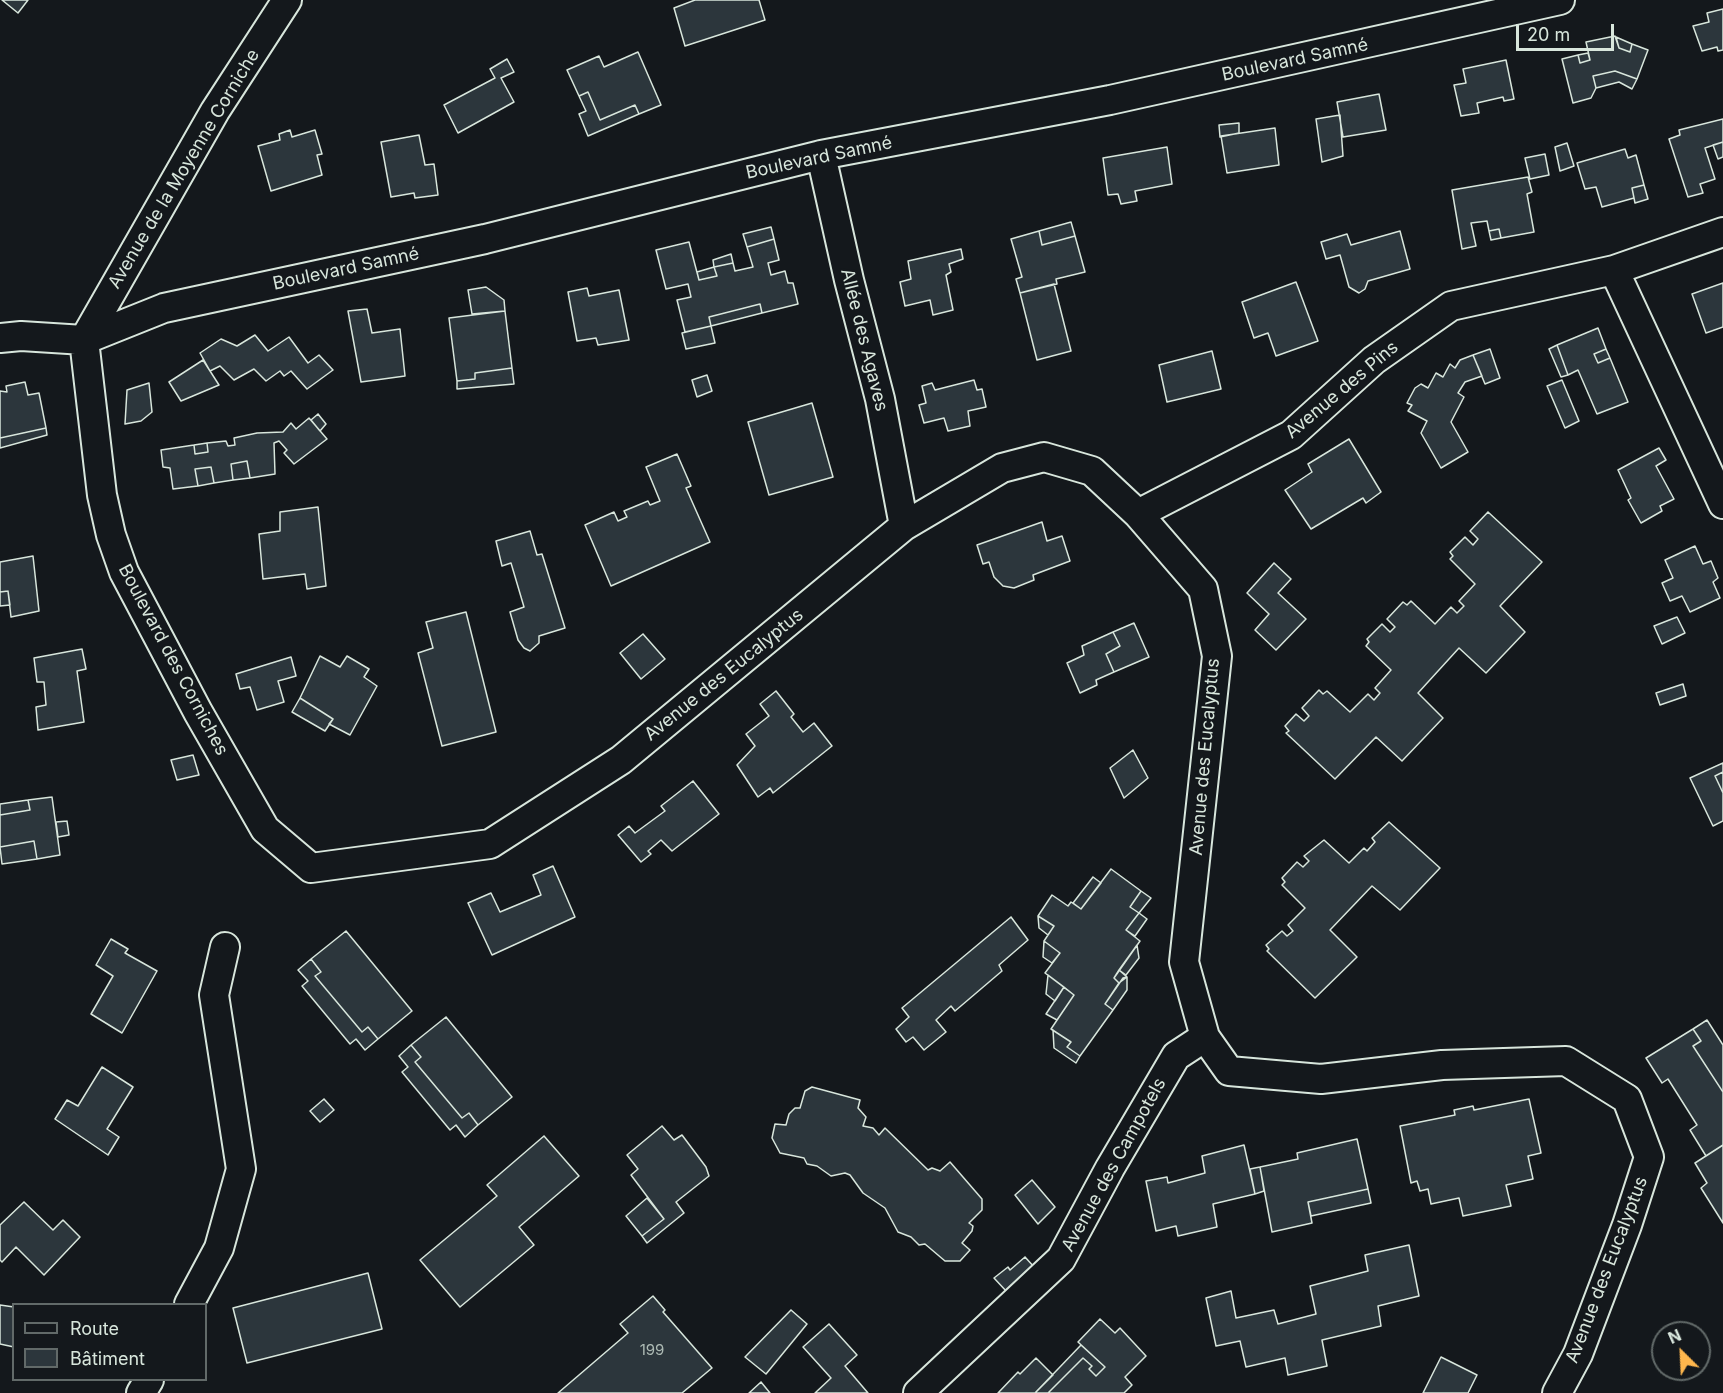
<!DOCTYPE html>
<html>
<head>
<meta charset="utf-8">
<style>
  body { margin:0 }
  #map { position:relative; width:1723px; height:1393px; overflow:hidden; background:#14181c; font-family:Inter,sans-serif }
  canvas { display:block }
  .legend { position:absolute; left:12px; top:1303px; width:195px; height:78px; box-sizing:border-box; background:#14181c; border:2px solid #626a69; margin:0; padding:8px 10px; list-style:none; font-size:18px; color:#d8e6dc }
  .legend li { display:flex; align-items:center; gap:12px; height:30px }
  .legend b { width:30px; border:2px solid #626a69 }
  .north { position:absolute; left:1651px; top:1321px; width:60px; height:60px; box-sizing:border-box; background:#14181c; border:2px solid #626a69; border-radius:50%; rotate:336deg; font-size:16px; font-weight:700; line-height:24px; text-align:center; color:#d8e6dc }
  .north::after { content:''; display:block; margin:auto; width:21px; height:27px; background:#ffb74d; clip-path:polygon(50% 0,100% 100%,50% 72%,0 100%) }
  .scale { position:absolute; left:1516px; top:24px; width:98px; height:27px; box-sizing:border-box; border:3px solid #d8e6dc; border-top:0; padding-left:8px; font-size:18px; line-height:21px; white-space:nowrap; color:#d8e6dc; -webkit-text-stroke:4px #14181c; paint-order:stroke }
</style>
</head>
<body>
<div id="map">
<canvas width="1723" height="1393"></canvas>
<ul class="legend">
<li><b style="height:8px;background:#14181c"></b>Route</li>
<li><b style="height:16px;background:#2c363c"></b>Bâtiment</li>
</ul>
<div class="north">N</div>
<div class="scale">20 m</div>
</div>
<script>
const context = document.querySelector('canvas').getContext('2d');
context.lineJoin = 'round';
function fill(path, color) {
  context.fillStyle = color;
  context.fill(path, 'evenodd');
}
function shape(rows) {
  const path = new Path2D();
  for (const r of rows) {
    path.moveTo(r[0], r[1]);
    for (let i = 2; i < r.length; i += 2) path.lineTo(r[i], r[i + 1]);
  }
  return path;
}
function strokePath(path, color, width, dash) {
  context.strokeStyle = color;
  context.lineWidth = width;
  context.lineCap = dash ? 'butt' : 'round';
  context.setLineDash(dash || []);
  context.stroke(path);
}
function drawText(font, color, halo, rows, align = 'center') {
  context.font = font + ' Inter,sans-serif';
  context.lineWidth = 4.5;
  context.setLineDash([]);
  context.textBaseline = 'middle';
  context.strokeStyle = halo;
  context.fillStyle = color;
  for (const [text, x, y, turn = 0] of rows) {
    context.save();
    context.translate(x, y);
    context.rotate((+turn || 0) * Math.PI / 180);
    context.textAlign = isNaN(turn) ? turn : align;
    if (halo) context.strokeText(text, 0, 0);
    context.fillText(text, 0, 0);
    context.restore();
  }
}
const building = shape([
  [2,0,28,0,18,13,2,0],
  [695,0,759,0,765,20,685,46,674,8,695,0],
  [1723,9,1723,50,1718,51,1717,47,1702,51,1693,26,1709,22,1707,13,1723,9],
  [1615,36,1619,48,1630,52,1632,44,1648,50,1637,79,1615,71,1593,76,1596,88,1591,98,1573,103,1562,59,1578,55,1580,63,1590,60,1586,42,1615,36],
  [1616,37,1632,44,1630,52,1619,48,1616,37],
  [638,52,661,105,639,114,635,105,600,120,588,92,579,96,567,70,599,56,604,67,638,52],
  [1588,53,1590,60,1580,63,1578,55,1588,53],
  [507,59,514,72,501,78,514,102,458,133,444,105,495,78,490,69,507,59],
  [1506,60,1514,99,1504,101,1503,97,1477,103,1479,113,1461,116,1454,85,1466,83,1463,69,1506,60],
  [1615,71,1637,79,1632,89,1619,82,1596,88,1593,76,1615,71],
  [588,92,600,120,635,105,639,114,588,136,579,114,586,111,579,96,588,92],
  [1379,94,1386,130,1343,137,1337,102,1379,94],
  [1340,115,1343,156,1322,162,1316,119,1340,115],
  [1723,119,1723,142,1705,148,1715,179,1700,184,1703,193,1688,197,1669,139,1680,135,1679,130,1723,119],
  [1239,123,1239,133,1220,137,1219,125,1239,123],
  [1275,128,1279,165,1227,173,1221,136,1275,128],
  [290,130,292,137,315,130,322,154,317,155,322,175,271,191,258,146,280,140,279,134,290,130],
  [419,135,425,165,434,164,438,195,415,198,414,193,391,197,381,142,419,135],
  [1723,142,1723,157,1718,159,1713,145,1723,142],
  [1567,143,1574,166,1560,171,1555,147,1567,143],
  [1167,147,1172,184,1135,191,1137,201,1121,204,1118,194,1108,195,1103,158,1167,147],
  [1625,149,1628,158,1636,155,1644,185,1632,188,1634,198,1602,207,1596,187,1585,189,1577,163,1625,149],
  [1545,154,1549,175,1530,179,1525,158,1545,154],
  [1528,177,1532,192,1527,194,1534,232,1501,238,1499,229,1489,231,1487,221,1471,223,1476,246,1462,249,1452,190,1528,177],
  [1644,185,1648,199,1635,203,1632,188,1644,185],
  [1071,222,1075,236,1042,245,1039,231,1071,222],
  [771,227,774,239,747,247,743,234,771,227],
  [1499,229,1501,238,1491,240,1489,231,1499,229],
  [1039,231,1042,245,1075,236,1085,272,1056,279,1057,284,1020,293,1016,279,1022,277,1011,239,1039,231],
  [1400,231,1410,269,1368,281,1365,289,1359,293,1349,287,1340,255,1326,259,1321,242,1347,234,1351,245,1400,231],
  [774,239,779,260,768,263,771,275,785,271,788,283,793,283,798,304,762,313,760,304,709,317,711,326,685,332,677,300,691,297,688,284,666,289,656,250,689,242,699,280,717,276,714,267,733,263,735,271,753,267,747,247,774,239],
  [961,249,963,259,949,264,951,272,946,275,953,310,933,315,930,300,905,306,900,282,911,279,908,261,961,249],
  [731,254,733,263,714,267,713,260,731,254],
  [714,267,717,276,699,280,697,272,714,267],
  [1296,282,1318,341,1276,356,1268,333,1254,338,1242,302,1296,282],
  [1723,283,1723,327,1706,333,1692,294,1723,283],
  [1054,284,1071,351,1037,360,1020,293,1054,284],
  [486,287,504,300,505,311,472,314,468,290,486,287],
  [587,288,589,296,619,290,629,340,598,345,596,338,577,341,568,292,587,288],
  [760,304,762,313,711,326,709,317,760,304],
  [367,309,372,333,400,329,405,376,361,382,348,311,367,309],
  [505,311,512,368,475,373,475,379,457,381,449,318,505,311],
  [711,326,715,343,686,349,682,333,711,326],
  [1598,328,1606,349,1594,354,1598,363,1610,358,1628,402,1597,414,1578,370,1568,375,1557,345,1598,328],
  [255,335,268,351,289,337,308,363,319,355,333,370,307,389,291,371,284,376,280,371,266,381,254,369,234,380,220,366,210,371,200,353,221,339,237,346,255,335],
  [1557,345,1568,375,1561,377,1549,349,1557,345],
  [1490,349,1500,378,1485,384,1473,355,1490,349],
  [1606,349,1610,358,1598,363,1594,354,1606,349],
  [1212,351,1221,389,1167,402,1159,365,1212,351],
  [1473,355,1482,376,1465,382,1458,393,1464,397,1451,422,1468,452,1441,468,1421,433,1427,421,1408,411,1412,405,1407,403,1415,388,1421,384,1428,388,1436,373,1443,377,1450,364,1455,368,1460,360,1473,355],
  [203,360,219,385,181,401,169,382,203,360],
  [512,368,514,384,457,389,457,381,475,379,475,373,512,368],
  [707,375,712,391,697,397,692,380,707,375],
  [974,380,977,390,982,389,986,407,968,411,970,426,948,431,944,418,924,423,919,405,926,403,922,386,932,383,935,390,974,380],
  [1562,380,1579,421,1565,428,1547,386,1562,380],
  [25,382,28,395,39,393,46,428,0,438,0,391,7,392,6,386,25,382],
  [149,383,152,412,141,421,125,424,127,390,149,383],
  [812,403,833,477,769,495,748,422,812,403],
  [318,414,326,424,320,431,311,420,318,414],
  [309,418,327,439,294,464,284,453,287,450,279,441,274,443,275,474,250,478,247,461,231,464,233,480,214,483,211,467,195,469,198,486,173,489,170,468,163,467,161,450,194,445,195,454,208,452,207,443,226,441,228,446,235,445,234,438,257,433,283,432,291,423,296,429,309,418],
  [46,428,47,435,0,448,0,438,46,428],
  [1349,439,1381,492,1366,503,1363,498,1311,529,1285,490,1312,472,1308,464,1349,439],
  [207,443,208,452,195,454,194,445,207,443],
  [1659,448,1666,460,1656,466,1674,499,1660,506,1662,511,1641,523,1628,500,1631,498,1618,470,1659,448],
  [677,454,691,486,686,488,710,542,611,586,585,525,614,512,618,521,627,517,624,511,648,501,650,505,660,501,646,467,677,454],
  [247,461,250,478,233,480,231,464,247,461],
  [211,467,214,483,198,486,195,469,211,467],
  [318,507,326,586,307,589,305,574,263,579,259,534,280,531,280,512,318,507],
  [1488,512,1542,562,1500,606,1525,632,1486,673,1459,648,1418,693,1443,718,1402,761,1376,737,1335,779,1286,733,1289,731,1285,726,1296,714,1304,721,1309,716,1302,708,1319,690,1323,694,1327,691,1350,712,1368,694,1374,700,1380,693,1375,688,1391,670,1366,646,1369,642,1367,639,1382,624,1390,632,1395,627,1387,619,1403,602,1407,605,1411,601,1435,624,1451,607,1457,613,1464,606,1459,601,1475,584,1450,559,1453,556,1450,552,1465,537,1473,545,1478,539,1470,531,1488,512],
  [1042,522,1047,541,1062,536,1070,561,1033,575,1034,580,1014,588,1003,586,994,577,989,562,983,564,977,545,1042,522],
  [530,531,537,555,542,554,565,628,539,636,539,643,530,651,524,648,518,640,510,612,524,607,511,563,502,566,496,541,530,531],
  [1695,546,1703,564,1711,561,1718,578,1713,582,1720,598,1690,612,1682,596,1670,601,1662,583,1673,578,1665,560,1695,546],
  [33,556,39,611,11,617,8,591,0,592,0,562,33,556],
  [1274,563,1291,579,1278,593,1306,619,1276,650,1255,630,1269,614,1247,593,1274,563],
  [8,591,10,605,0,606,0,592,8,591],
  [466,612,496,732,442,746,418,653,433,648,426,622,466,612],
  [1677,617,1685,633,1662,644,1654,626,1677,617],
  [1134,623,1149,657,1114,672,1106,654,1120,646,1113,632,1134,623],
  [1113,632,1120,646,1106,654,1114,672,1096,680,1097,685,1080,693,1067,663,1084,655,1082,646,1113,632],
  [643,634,665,659,641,679,620,653,643,634],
  [82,649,86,669,77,671,84,722,38,730,36,707,46,705,44,682,37,682,34,658,82,649],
  [320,656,340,667,347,656,369,669,364,677,377,686,350,735,329,724,333,719,300,698,320,656],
  [291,657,296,676,278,681,284,702,257,710,250,687,240,689,236,674,291,657],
  [1683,684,1686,696,1660,705,1656,693,1683,684],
  [776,691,794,714,791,717,803,732,814,723,832,746,773,793,770,788,758,797,737,765,755,746,746,734,769,716,760,704,776,691],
  [300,698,333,719,325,731,292,712,300,698],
  [1133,750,1148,778,1124,798,1110,768,1133,750],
  [193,755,199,775,177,780,171,760,193,755],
  [1723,763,1723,772,1715,776,1723,793,1723,821,1713,826,1690,778,1723,763],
  [1723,772,1723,793,1715,776,1723,772],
  [693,781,719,814,672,851,661,840,648,851,651,854,641,862,618,835,629,826,635,833,665,811,661,806,693,781],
  [52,797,60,855,37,859,34,841,0,847,0,815,30,810,28,800,52,797],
  [28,800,30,810,0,815,0,804,28,800],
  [67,821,69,835,58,837,56,822,67,821],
  [1389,822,1440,868,1400,910,1372,886,1330,930,1357,957,1315,998,1267,951,1269,949,1266,945,1282,931,1287,936,1293,931,1288,925,1305,908,1282,885,1285,882,1282,878,1297,862,1303,867,1309,861,1304,856,1324,840,1349,863,1364,848,1367,851,1375,842,1372,838,1389,822],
  [34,841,37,859,2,864,0,847,34,841],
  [553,866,575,917,492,955,468,903,491,893,500,912,541,895,533,875,553,866],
  [1111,869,1141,891,1130,907,1139,913,1126,930,1140,941,1114,978,1119,983,1105,1004,1113,1010,1080,1056,1067,1047,1071,1042,1051,1029,1074,995,1045,973,1060,953,1044,941,1054,926,1038,916,1052,895,1068,906,1071,902,1081,909,1111,869],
  [1093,877,1101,883,1081,909,1073,903,1093,877],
  [1141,891,1151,898,1139,913,1130,907,1141,891],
  [1139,913,1147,919,1135,936,1126,930,1139,913],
  [1038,916,1054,926,1048,935,1039,928,1038,916],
  [1011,917,1028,940,999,965,1002,971,955,1011,951,1006,936,1020,946,1032,924,1050,913,1037,906,1042,896,1029,909,1017,902,1008,1011,917],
  [346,931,412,1011,378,1039,368,1027,362,1032,315,976,321,972,311,959,346,931],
  [111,939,128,949,125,953,157,971,122,1033,91,1014,113,976,96,965,111,939],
  [1044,941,1060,953,1052,963,1043,957,1044,941],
  [1137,945,1139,958,1126,975,1119,970,1137,945],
  [311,959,321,972,315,976,362,1032,368,1027,378,1039,365,1050,356,1039,350,1044,302,986,308,981,298,970,311,959],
  [1119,970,1127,977,1119,983,1114,978,1119,970],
  [1048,975,1064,987,1055,1001,1046,994,1048,975],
  [1127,977,1127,990,1113,1010,1105,1004,1123,978,1127,977],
  [1064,987,1074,995,1057,1020,1046,1014,1064,987],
  [446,1017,512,1097,478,1125,469,1113,462,1118,415,1062,421,1057,411,1045,446,1017],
  [1707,1020,1723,1045,1723,1092,1693,1046,1701,1041,1693,1029,1707,1020],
  [1693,1029,1701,1041,1693,1046,1723,1092,1723,1145,1706,1156,1690,1130,1697,1125,1668,1079,1662,1083,1646,1058,1693,1029],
  [1053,1030,1071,1042,1067,1047,1080,1056,1076,1063,1054,1048,1053,1030],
  [411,1045,421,1057,415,1062,462,1118,469,1113,478,1125,465,1137,456,1125,450,1130,402,1072,408,1067,399,1056,411,1045],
  [102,1067,133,1087,107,1129,119,1137,108,1155,55,1119,67,1100,78,1106,102,1067],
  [812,1087,860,1100,858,1108,866,1117,863,1126,873,1128,879,1135,885,1128,928,1170,932,1168,940,1171,950,1162,982,1199,982,1210,969,1223,973,1226,972,1231,962,1243,970,1250,960,1261,945,1261,925,1244,919,1245,911,1237,898,1232,885,1208,863,1193,850,1175,845,1173,831,1176,817,1166,807,1164,804,1158,780,1153,772,1138,775,1124,786,1125,789,1114,795,1108,800,1108,805,1091,812,1087],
  [324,1099,334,1110,320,1122,310,1111,324,1099],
  [1529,1099,1541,1153,1528,1156,1533,1179,1506,1185,1511,1206,1463,1216,1459,1198,1431,1204,1428,1189,1420,1191,1417,1181,1411,1183,1400,1126,1455,1115,1454,1110,1473,1106,1474,1110,1529,1099],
  [662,1126,674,1140,682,1135,706,1167,709,1176,676,1202,684,1213,647,1243,642,1236,664,1219,631,1175,638,1169,627,1155,662,1126],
  [544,1136,579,1176,519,1227,534,1245,460,1307,420,1260,497,1196,487,1185,544,1136],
  [1357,1139,1368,1189,1308,1202,1312,1223,1272,1232,1260,1167,1298,1159,1297,1153,1357,1139],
  [1244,1145,1255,1194,1213,1204,1217,1227,1178,1236,1176,1226,1156,1231,1146,1181,1167,1177,1168,1183,1205,1173,1202,1156,1244,1145],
  [1723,1145,1723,1223,1701,1188,1707,1183,1695,1163,1723,1145],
  [1260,1167,1264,1191,1255,1194,1250,1169,1260,1167],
  [1032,1180,1055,1207,1038,1224,1015,1195,1032,1180],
  [1368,1189,1371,1203,1311,1216,1308,1202,1368,1189],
  [647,1198,664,1219,642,1236,626,1216,647,1198],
  [24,1202,53,1230,63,1220,80,1237,44,1275,16,1247,2,1262,0,1260,0,1225,24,1202],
  [1409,1245,1419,1296,1378,1306,1381,1326,1322,1340,1327,1366,1288,1375,1285,1358,1246,1367,1240,1341,1216,1346,1206,1298,1231,1291,1236,1318,1274,1310,1278,1324,1316,1314,1310,1286,1368,1271,1365,1255,1409,1245],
  [1025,1257,1035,1268,1007,1292,994,1278,1008,1267,1010,1270,1025,1257],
  [368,1273,382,1329,247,1363,233,1308,368,1273],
  [653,1296,665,1310,663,1312,712,1368,682,1393,558,1393,628,1333,620,1324,653,1296],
  [0,1305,14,1307,14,1347,0,1344,0,1305],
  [791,1310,807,1324,766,1374,745,1357,791,1310],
  [1100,1319,1115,1333,1120,1328,1146,1356,1125,1377,1132,1385,1124,1393,1048,1393,1083,1358,1092,1366,1089,1369,1096,1376,1105,1367,1078,1342,1100,1319],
  [829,1324,857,1355,845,1366,868,1393,815,1393,831,1378,803,1347,829,1324],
  [1081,1345,1105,1367,1096,1376,1089,1369,1092,1366,1083,1358,1048,1393,1035,1393,1081,1345],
  [1441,1357,1477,1375,1468,1393,1423,1393,1441,1357],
  [1036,1358,1053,1375,1035,1393,998,1393,1018,1372,1020,1374,1036,1358],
  [761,1382,770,1393,749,1393,761,1382]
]);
fill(building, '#2c363c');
strokePath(building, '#d8e6dc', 1.5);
const street = shape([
  [821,155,849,280,880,399,904,526],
  [1614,270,1723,504],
  [0,338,21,336,84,340,164,308,485,239,821,155,1110,100,1560,0],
  [84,340,102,495,111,535,124,572,198,712,265,829,311,868,490,844,621,760,904,526,1002,468,1044,457,1092,471,1138,514,1203,589,1217,656,1184,962,1205,1037,1229,1071,1321,1079,1442,1065,1566,1061,1627,1099,1649,1157,1627,1225,1578,1354,1557,1393],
  [84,340,215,111,287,0],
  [1138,514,1291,435,1374,360,1451,306,1614,270,1723,232],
  [189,1304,219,1248,241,1169,214,995,225,947],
  [141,1393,149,1380],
  [918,1393,1061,1259,1110,1168,1176,1056,1205,1037]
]);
strokePath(street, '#d8e6dc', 32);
strokePath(street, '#14181c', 28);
drawText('15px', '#adbab4', null, [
  ["199",652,1350]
]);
drawText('18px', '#d8e6dc', '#14181c', [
  ["Boulevard Samné",1295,60,-12],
  ["Boulevard Samné",819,158,-12],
  ["Avenue de la Moyenne Corniche",184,169,-59],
  ["Boulevard Samné",346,269,-12],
  ["Allée des Agaves",864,340,76],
  ["Avenue des Pins",1342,390,-40],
  ["Boulevard des Corniches",173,660,62],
  ["Avenue des Eucalyptus",724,675,-39],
  ["Avenue des Eucalyptus",1205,757,-85],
  ["Avenue des Campotels",1114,1165,-61],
  ["Avenue des Eucalyptus",1607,1270,-69]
]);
</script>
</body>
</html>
